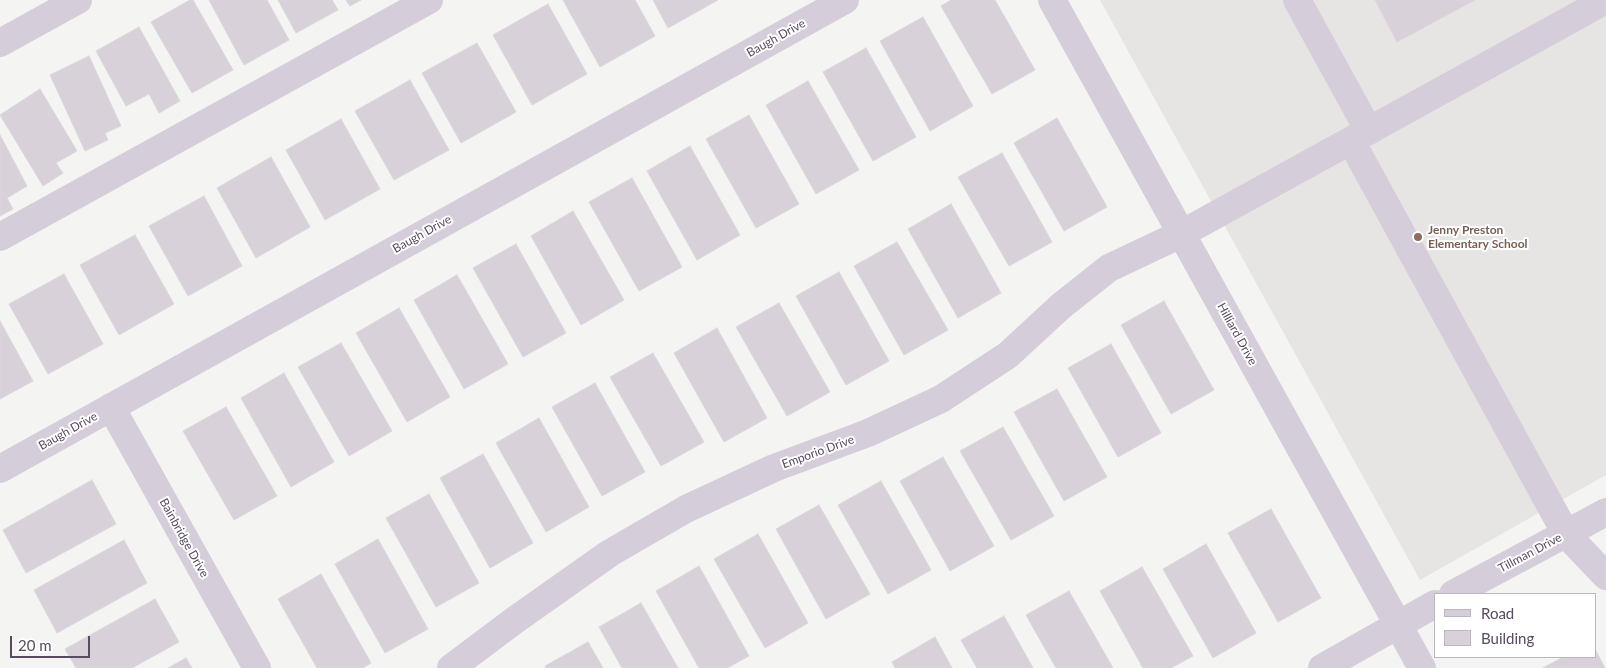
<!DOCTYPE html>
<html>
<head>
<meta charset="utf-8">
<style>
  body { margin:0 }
  #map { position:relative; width:1606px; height:668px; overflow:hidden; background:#f4f4f2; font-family:Lato,sans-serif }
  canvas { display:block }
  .legend { position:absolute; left:1434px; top:593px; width:162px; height:65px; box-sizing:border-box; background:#fff; border:1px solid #bcb7bf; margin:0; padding:6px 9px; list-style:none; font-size:15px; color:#584a5f }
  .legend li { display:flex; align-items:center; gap:10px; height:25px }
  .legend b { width:25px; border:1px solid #bcb7bf }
  .scale { position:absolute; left:10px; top:636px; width:80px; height:22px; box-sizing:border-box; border:2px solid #584a5f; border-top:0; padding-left:6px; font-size:15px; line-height:18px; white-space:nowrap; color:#584a5f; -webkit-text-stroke:4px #fff; paint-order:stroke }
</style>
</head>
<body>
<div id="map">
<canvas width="1606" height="668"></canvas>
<ul class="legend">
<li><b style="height:6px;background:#d6cddb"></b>Road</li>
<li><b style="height:14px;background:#d8d1d9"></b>Building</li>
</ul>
<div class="scale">20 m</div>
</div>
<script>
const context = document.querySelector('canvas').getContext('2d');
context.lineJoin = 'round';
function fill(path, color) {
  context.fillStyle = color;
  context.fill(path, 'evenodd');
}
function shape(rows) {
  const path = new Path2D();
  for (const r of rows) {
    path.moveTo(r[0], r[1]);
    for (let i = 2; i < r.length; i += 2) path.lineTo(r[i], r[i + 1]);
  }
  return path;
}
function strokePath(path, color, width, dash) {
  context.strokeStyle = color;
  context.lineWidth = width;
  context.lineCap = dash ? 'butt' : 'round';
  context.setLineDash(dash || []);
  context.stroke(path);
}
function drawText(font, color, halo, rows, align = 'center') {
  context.font = font + ' Lato,sans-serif';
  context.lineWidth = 4;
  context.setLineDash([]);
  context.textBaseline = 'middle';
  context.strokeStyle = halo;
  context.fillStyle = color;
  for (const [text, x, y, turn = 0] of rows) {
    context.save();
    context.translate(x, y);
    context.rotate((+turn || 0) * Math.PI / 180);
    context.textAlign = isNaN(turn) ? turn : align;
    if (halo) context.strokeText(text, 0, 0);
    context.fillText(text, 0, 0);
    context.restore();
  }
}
fill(shape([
  [1100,0,1606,0,1606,475,1420,580]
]), '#e6e5e4');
const building = shape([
  [190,0,193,0,233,70,192,93,151,22,190,0],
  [209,0,267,0,289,40,244,65,209,0],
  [278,0,332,0,338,10,296,33,278,0],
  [346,0,361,0,350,6,346,0],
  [563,0,635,0,655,36,600,67,563,0],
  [653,0,718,0,668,28,653,0],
  [951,0,995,0,1035,70,992,94,941,6,951,0],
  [1375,0,1475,0,1397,42,1375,0],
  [548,4,587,74,532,105,493,35,548,4],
  [923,17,973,106,930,131,880,41,923,17],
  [139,27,180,101,159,113,149,94,126,106,96,51,139,27],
  [477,43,516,112,461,143,422,73,477,43],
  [866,48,916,137,873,161,823,72,866,48],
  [89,56,121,126,105,133,108,140,85,151,50,75,89,56],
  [410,80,449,150,394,180,355,111,410,80],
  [808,81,859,170,816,194,766,105,808,81],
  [40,89,77,151,56,163,63,173,43,186,0,115,40,89],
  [749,115,799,204,756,228,706,139,749,115],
  [1057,118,1107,207,1064,231,1014,143,1057,118],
  [341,119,380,189,325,220,286,150,341,119],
  [0,135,27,186,7,198,13,209,0,216,0,135],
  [690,146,740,235,697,260,647,171,690,146],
  [1002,153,1052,242,1009,266,958,177,1002,153],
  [271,157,310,227,256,258,217,188,271,157],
  [632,178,682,267,639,291,589,202,632,178],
  [204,196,242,266,188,296,149,226,204,196],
  [951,204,1001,293,958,318,908,229,951,204],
  [573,211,624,300,581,325,531,236,573,211],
  [135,235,174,304,119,335,80,265,135,235],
  [897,242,948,330,904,355,854,266,897,242],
  [516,244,566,333,523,357,473,268,516,244],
  [839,272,889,361,846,385,796,296,839,272],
  [64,274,103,344,48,374,9,304,64,274],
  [457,275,508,364,464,389,414,300,457,275],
  [1164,301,1214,390,1171,414,1121,325,1164,301],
  [779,303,830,392,787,416,736,327,779,303],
  [399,308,450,397,407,422,356,333,399,308],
  [0,321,33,381,0,399,0,321],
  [717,328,767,418,724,442,674,353,717,328],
  [341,343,392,431,349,456,298,367,341,343],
  [1111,344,1161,433,1118,457,1068,368,1111,344],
  [653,353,704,442,661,466,610,377,653,353],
  [284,373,334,462,291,487,241,398,284,373],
  [595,383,645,472,602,496,552,407,595,383],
  [1057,389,1107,477,1064,501,1014,412,1057,389],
  [226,407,277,496,234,520,183,431,226,407],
  [539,418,589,507,546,532,496,443,539,418],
  [1003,427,1054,516,1011,540,960,451,1003,427],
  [483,454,533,543,490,568,440,478,483,454],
  [943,457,994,546,950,571,900,481,943,457],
  [92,480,116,524,26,573,3,530,92,480],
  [881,481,931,570,888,594,838,505,881,481],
  [429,494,479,583,436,607,386,518,429,494],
  [819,505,870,594,826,619,776,529,819,505],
  [1271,509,1321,598,1278,622,1228,533,1271,509],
  [758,534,808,623,765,648,714,559,758,534],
  [378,539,428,629,385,653,335,564,378,539],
  [124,540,147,583,57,633,34,590,124,540],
  [1206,544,1256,633,1213,658,1163,569,1206,544],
  [699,566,749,656,727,668,699,668,656,591,699,566],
  [1142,567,1193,656,1171,668,1143,668,1100,591,1142,567],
  [321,574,371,663,363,668,317,668,278,599,321,574],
  [1069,591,1113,668,1056,668,1026,615,1069,591],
  [155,599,179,642,132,668,76,668,65,649,155,599],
  [641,603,678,668,622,668,599,627,641,603],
  [1004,616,1033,668,977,668,961,640,1004,616],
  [935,637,952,668,895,668,892,662,935,637],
  [588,642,603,668,546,668,545,666,588,642],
  [1595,649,1605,668,1543,668,1563,657,1595,657,1595,649],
  [186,658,192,668,168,668,186,658]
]);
fill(building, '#d8d1d9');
strokePath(building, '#dcd6dd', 1);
strokePath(shape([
  [1052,0,1422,668],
  [1297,0,1369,131],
  [0,43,78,0],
  [1351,141,1566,534,1606,576],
  [0,237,429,0],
  [111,407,257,668],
  [0,469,845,0],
  [1453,594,1606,512],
  [451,668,515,620,610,553,686,509,774,468,868,433,941,399,1008,355,1061,306,1109,268,1181,234,1606,0],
  [1322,668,1435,604]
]), '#d6cddb', 28);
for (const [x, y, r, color] of [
  [1418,237,5,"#8d6e63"]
]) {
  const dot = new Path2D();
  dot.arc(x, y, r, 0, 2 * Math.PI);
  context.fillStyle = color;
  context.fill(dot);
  strokePath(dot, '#fff', 2);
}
drawText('12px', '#584a5f', '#fff', [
  ["Baugh Drive",776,38,-29],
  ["Baugh Drive",422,234,-29],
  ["Hilliard Drive",1237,334,61],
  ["Baugh Drive",68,431,-29],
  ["Emporio Drive",818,452,-20],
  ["Bainbridge Drive",184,538,61],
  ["Tillman Drive",1530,553,-28]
]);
drawText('bold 12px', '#785e54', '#fff', [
  ["Jenny Preston",1428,230],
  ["Elementary School",1428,244]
], 'left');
</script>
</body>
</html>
